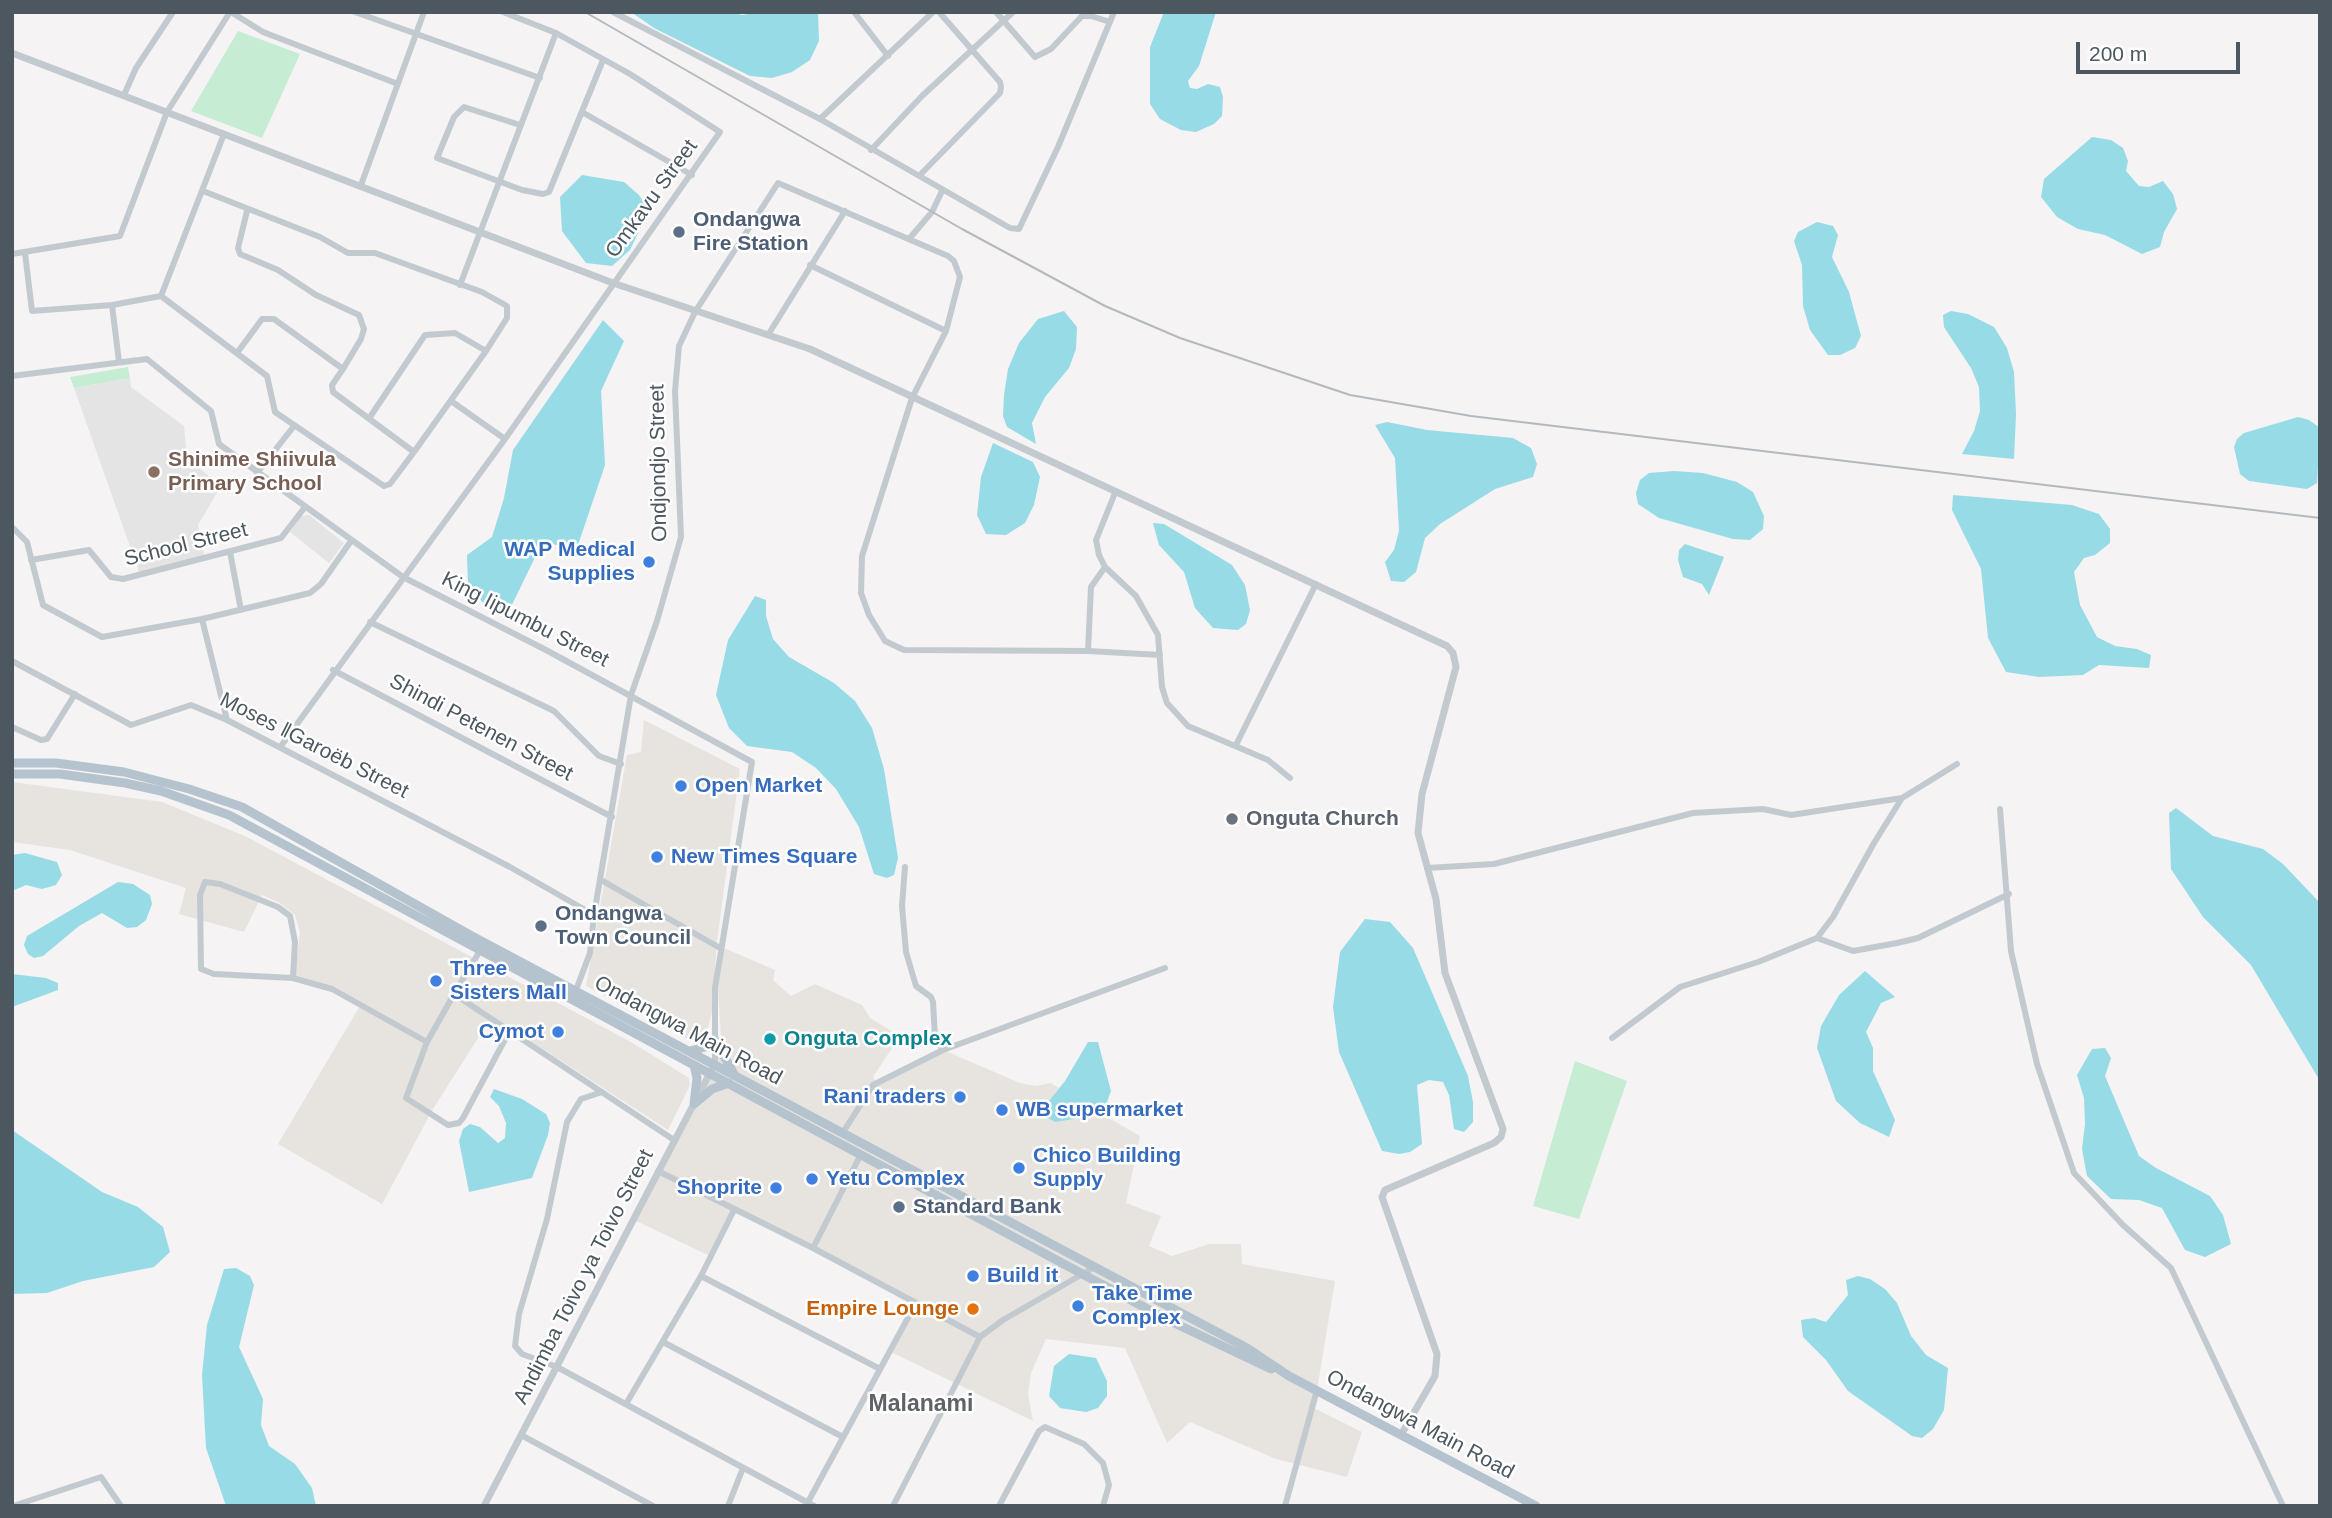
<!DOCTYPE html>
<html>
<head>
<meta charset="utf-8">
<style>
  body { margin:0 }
  #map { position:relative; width:2332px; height:1518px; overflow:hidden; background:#f5f3f3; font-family:Helvetica,sans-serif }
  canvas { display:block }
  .frame { position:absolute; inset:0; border:14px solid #4c575f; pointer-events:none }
  .scale { position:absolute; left:2076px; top:42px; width:164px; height:32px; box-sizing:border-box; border:4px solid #4c575f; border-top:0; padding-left:9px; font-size:21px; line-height:24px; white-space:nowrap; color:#4c575f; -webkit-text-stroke:5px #fff; paint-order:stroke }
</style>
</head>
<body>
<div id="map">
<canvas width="2332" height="1518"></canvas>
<div class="frame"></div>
<div class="scale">200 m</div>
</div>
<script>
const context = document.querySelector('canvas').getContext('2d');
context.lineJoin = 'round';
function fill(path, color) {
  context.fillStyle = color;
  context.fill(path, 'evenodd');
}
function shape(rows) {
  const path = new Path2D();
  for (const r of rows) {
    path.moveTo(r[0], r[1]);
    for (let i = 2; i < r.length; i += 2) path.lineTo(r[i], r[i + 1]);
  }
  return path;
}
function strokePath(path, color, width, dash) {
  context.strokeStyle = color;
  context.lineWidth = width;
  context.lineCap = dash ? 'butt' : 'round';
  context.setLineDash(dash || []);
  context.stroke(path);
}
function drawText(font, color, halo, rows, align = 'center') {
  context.font = font + ' Helvetica,sans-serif';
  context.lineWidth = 5;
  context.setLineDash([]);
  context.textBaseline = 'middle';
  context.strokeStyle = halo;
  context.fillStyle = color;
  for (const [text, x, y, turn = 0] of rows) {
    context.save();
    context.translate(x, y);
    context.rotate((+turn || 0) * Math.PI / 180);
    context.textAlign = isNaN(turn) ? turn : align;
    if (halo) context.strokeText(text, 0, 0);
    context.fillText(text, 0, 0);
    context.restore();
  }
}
fill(shape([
  [644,720,740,769,717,941,712,1012,706,1036,697,1044,586,986,627,755,641,752],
  [12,782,162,802,245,836,631,1042,689,1078,690,1085,668,1130,492,1016,433,1109,382,1204,278,1144,361,1004,328,985,295,975,300,932,295,915,280,903,262,895,244,932,179,914,186,888,70,850,12,842],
  [724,948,775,970,773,980,791,996,815,984,862,1005,870,1018,900,1036,873,1077,877,1083,943,1050,1020,1083,1036,1086,1051,1083,1059,1088,1044,1107,1044,1116,1086,1117,1093,1109,1140,1136,1126,1203,1161,1216,1149,1246,1172,1256,1209,1244,1241,1244,1242,1264,1335,1281,1317,1390,1310,1406,1362,1432,1347,1477,1276,1459,1190,1422,1167,1443,1125,1348,1046,1339,1031,1373,1028,1394,1033,1421,889,1351,916,1303,735,1210,710,1256,634,1220,715,1064,721,1038,718,988]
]), '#e7e4df');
fill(shape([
  [130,378,131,387,184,426,187,458,221,486,198,525,205,559,140,575,74,388],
  [309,515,344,543,329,563,290,532,301,516]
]), '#e5e4e4');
fill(shape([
  [238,31,300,54,262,138,191,111],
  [128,367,130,378,74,388,70,377],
  [1575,1061,1627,1081,1579,1219,1533,1206]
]), '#c6edd3');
fill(shape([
  [631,12,730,12,742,15,759,12,818,12,819,41,810,60,792,72,772,78,750,76,654,28],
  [1164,12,1216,12,1199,66,1188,81,1190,88,1197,89,1208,84,1220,87,1223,97,1222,116,1214,124,1196,132,1181,130,1160,119,1150,104,1150,47],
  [2092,137,2111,140,2123,148,2128,161,2126,171,2139,186,2149,187,2163,181,2173,194,2177,209,2164,232,2160,247,2142,254,2105,235,2078,229,2057,217,2041,197,2044,179],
  [582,175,624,182,639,195,649,210,630,250,612,266,586,263,562,231,560,197],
  [1817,222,1833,226,1838,235,1832,257,1849,292,1861,336,1855,348,1840,355,1828,355,1810,330,1803,306,1802,265,1794,241,1798,232],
  [1064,311,1077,327,1076,349,1069,368,1045,397,1032,423,1036,444,1007,427,1003,416,1004,395,1008,369,1019,343,1038,319],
  [1951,311,1968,314,1994,327,2007,348,2014,372,2016,414,2014,459,1962,454,1974,431,1980,411,1979,387,1971,368,1944,327,1943,315],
  [603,320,624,341,601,391,605,465,576,551,543,541,507,615,489,610,468,585,467,555,492,537,504,498,513,450],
  [2298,417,2309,420,2320,428,2317,483,2307,489,2249,481,2240,474,2234,447,2237,439,2244,433],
  [1387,422,1427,430,1513,438,1531,448,1537,464,1533,477,1495,489,1440,524,1425,538,1416,572,1404,582,1391,581,1385,562,1394,550,1399,531,1395,458,1375,425],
  [993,443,1033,462,1040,477,1034,505,1025,523,1006,535,986,534,977,515,981,477],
  [1674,471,1703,473,1737,482,1753,492,1764,516,1763,529,1750,540,1733,539,1659,518,1638,504,1636,493,1640,480,1649,473],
  [1953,495,2072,505,2099,514,2110,529,2110,543,2095,555,2084,558,2074,572,2080,605,2097,637,2115,646,2137,649,2151,655,2149,668,2099,665,2083,675,2039,677,2006,672,1988,638,1981,569,1952,510],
  [1153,523,1164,524,1232,565,1245,585,1250,610,1246,624,1238,630,1213,628,1195,608,1184,572,1159,545],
  [1685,544,1724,557,1709,595,1702,584,1683,577,1678,560,1679,550],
  [755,596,766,600,766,616,773,639,789,657,834,683,855,701,872,728,884,769,898,858,894,875,887,878,874,874,859,827,836,789,816,768,792,752,747,746,729,728,716,695,728,640],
  [2176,808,2213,836,2263,849,2283,864,2320,903,2320,1081,2251,965,2203,917,2171,869,2169,813],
  [25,853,57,862,62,875,56,885,42,889,26,885,12,891,12,855],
  [118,882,133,884,150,895,152,904,146,920,137,927,127,928,102,913,79,926,43,956,34,958,28,954,24,945,27,936],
  [1365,919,1390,922,1413,948,1468,1076,1473,1102,1473,1122,1464,1132,1454,1129,1449,1095,1443,1082,1429,1080,1417,1085,1422,1144,1410,1152,1399,1154,1382,1151,1339,1052,1333,1007,1340,952],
  [1865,971,1895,997,1881,1003,1866,1032,1873,1048,1873,1071,1895,1120,1889,1137,1860,1123,1836,1101,1817,1048,1821,1026,1839,995],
  [12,974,46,978,58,983,58,990,12,1007],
  [1088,1042,1098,1042,1111,1091,1107,1102,1086,1117,1055,1122,1043,1115,1044,1107,1065,1081],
  [2105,1048,2111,1058,2105,1076,2139,1156,2156,1168,2210,1196,2223,1215,2231,1244,2205,1257,2185,1250,2162,1208,2139,1200,2111,1199,2087,1176,2082,1149,2085,1124,2084,1098,2077,1075,2092,1049],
  [494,1089,522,1099,546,1114,550,1123,548,1135,532,1178,469,1192,459,1141,463,1129,470,1124,480,1127,498,1143,505,1138,506,1123,499,1106,490,1097],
  [12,1130,102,1192,138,1207,163,1227,170,1252,154,1267,83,1281,47,1293,12,1294],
  [236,1268,250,1276,254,1285,239,1347,263,1399,261,1425,269,1446,295,1464,312,1488,316,1506,226,1506,206,1448,202,1375,207,1325,224,1269],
  [1858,1276,1870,1279,1885,1289,1897,1303,1911,1336,1926,1355,1948,1368,1944,1410,1933,1429,1922,1438,1912,1436,1848,1391,1826,1360,1803,1337,1801,1320,1814,1318,1826,1322,1848,1295,1846,1280],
  [1069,1354,1096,1358,1107,1381,1107,1396,1098,1408,1086,1412,1060,1408,1049,1396,1054,1366]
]), '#97dbe7');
strokePath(shape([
  [231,12,263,32,398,84],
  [355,12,540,78],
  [613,12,820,119,1010,228,1019,229,1058,147,1114,12],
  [854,12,888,56],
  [996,12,1035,57,1051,49,1082,16,1091,16,1110,22],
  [124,95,136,68,173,12],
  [582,112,692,175],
  [820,119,933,12],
  [520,125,464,107,454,117,437,158,522,190,543,194,549,192,603,60],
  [871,150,922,96,1013,12],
  [920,175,1000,93,1001,87,1000,82,939,12],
  [361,185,424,12],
  [203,191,320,237,348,253,375,253,482,292,507,306,507,318,486,351,455,333,425,335,370,417],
  [247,211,238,248,240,254,278,270,316,295,359,315,364,329,361,339,343,369],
  [909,239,932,212,942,191],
  [25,253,32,311,112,305,161,296],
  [12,254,120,236,167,112,230,12],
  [810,265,946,331],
  [460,285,556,33],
  [161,296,267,376,275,412,384,486,390,484,414,452,486,351],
  [161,296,224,134],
  [112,305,119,362],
  [768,335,845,211],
  [237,353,262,319,274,319,343,369,332,385,333,392,414,452],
  [12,376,147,359,211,411,219,444,403,577,546,650,752,762,715,988,715,1064],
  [451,401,505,439],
  [257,473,294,426],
  [1115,493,1096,540,1099,555,1105,567,1136,596,1158,635,1162,687,1167,703,1188,726,1268,760,1290,778],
  [12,527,27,542,43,605,102,637,202,619,310,593,321,584,351,541],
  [230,552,241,610],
  [31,560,89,550,111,577,123,579,281,538,305,507],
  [202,619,227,720],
  [370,622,554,711,599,756,621,764],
  [1088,651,1091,587,1105,567],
  [12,661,131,725,191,705,227,720,510,867,594,915],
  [333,670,612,817],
  [12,727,41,740,47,739,75,694],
  [1236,745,1316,584],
  [281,746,505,439,720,132,630,74,556,33,503,12],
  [2000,809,2011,951,2037,1064,2074,1173,2123,1225,2171,1268,2283,1506],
  [905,867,902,906,906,952,916,986,931,997,933,1002,935,1037,943,1050],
  [1427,868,1494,864,1693,813,1763,809,1791,815,1902,798],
  [601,880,720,948],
  [205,882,220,884,278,907,290,916,295,942,293,978,214,974,201,969,200,895,205,882],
  [1817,938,1853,951,1897,943,1918,938,2009,894],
  [481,949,454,994,674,1140],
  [293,978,332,989,427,1042,406,1098,448,1125,459,1123,463,1118,509,1032],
  [579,993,576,990,590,953,594,915,631,695,657,621,681,537,675,391,679,346,695,312,778,183,948,256,954,261,960,277,946,331,912,398,862,556,861,593,869,615,885,641,904,650,1088,651,1160,655],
  [1612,1038,1680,987,1758,962,1817,938,1833,917,1874,843,1902,798,1957,764],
  [427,1042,454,994],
  [602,1092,581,1099,567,1122,547,1219,519,1314,515,1346,522,1354,557,1367,814,1506],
  [842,1134,873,1085,943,1050,1165,968],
  [658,1171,813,1248,980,1337],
  [813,1248,861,1154],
  [701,1276,880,1369],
  [663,1342,843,1437],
  [626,1404,701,1276,734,1210],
  [521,1435,653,1506],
  [808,1502,916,1303],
  [13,1506,101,1477,121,1506],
  [728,1506,743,1468],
  [893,1506,980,1337,1003,1320,1093,1268],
  [999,1506,1039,1431,1045,1427,1084,1444,1103,1463,1109,1485,1103,1506],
  [1285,1506,1317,1390]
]), '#c2cad0', 6);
strokePath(shape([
  [12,53,613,283,810,349,1447,646,1453,653,1456,667,1422,794,1418,833,1436,899,1445,973,1503,1129,1501,1137,1494,1143,1385,1190,1382,1197,1437,1354,1435,1376,1401,1435],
  [484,1506,712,1069]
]), '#c2cad0', 7);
strokePath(shape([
  [12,763,56,763,124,772,189,789,242,807,470,935,1247,1348,1289,1376,1536,1506],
  [12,774,60,774,125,783,161,791,229,815,1168,1320,1271,1369],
  [690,1051,709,1046,715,1040,734,1074],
  [694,1104,712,1089,729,1083],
  [694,1104,697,1078,694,1065]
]), '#b5c3ce', 9);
strokePath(shape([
  [585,12,962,229,1105,306,1180,338,1350,395,1471,416,2320,518]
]), '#b5b8bc', 2);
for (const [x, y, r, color] of [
  [679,232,7,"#5c6f8a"],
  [154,472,7,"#8d6e63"],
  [649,562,7,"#3f7fe0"],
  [681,786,7,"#3f7fe0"],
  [1232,819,7,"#6b7280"],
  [657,857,7,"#3f7fe0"],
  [541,926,7,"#5c6f8a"],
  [436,981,7,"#3f7fe0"],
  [558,1032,7,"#3f7fe0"],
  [770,1039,7,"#0f9aa8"],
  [960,1097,7,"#3f7fe0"],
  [1002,1110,7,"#3f7fe0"],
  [1019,1168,7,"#3f7fe0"],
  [812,1179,7,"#3f7fe0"],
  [776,1188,7,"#3f7fe0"],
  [899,1207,7,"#5c6f8a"],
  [973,1276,7,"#3f7fe0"],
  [1078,1306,7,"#3f7fe0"],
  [973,1309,7,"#e8710a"]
]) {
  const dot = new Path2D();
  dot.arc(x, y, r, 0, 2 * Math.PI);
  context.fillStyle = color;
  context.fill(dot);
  strokePath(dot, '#fff', 2.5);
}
drawText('21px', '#4c575f', '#fff', [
  ["Omkavu Street",652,199,-54],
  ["Ondjondjo Street",659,463,-91],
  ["School Street",186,545,-14],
  ["King Iipumbu Street",525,620,27],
  ["Shindi Petenen Street",481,728,28],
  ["Moses ǁGaroëb Street",314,746,27],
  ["Ondangwa Main Road",688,1031,28],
  ["Andimba Toivo ya Toivo Street",584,1277,-63],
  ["Ondangwa Main Road",1420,1425,28]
]);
drawText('bold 21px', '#4e5e75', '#fff', [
  ["Ondangwa",693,220],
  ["Fire Station",693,244],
  ["Ondangwa",555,914],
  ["Town Council",555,938],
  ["Standard Bank",913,1207]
], 'left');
drawText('bold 21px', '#785e54', '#fff', [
  ["Shinime Shiivula",168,460],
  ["Primary School",168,484]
], 'left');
drawText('bold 21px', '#366cbe', '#fff', [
  ["WAP Medical",635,550,"right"],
  ["Supplies",635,574,"right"],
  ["Open Market",695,786],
  ["New Times Square",671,857],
  ["Three",450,969],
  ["Sisters Mall",450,993],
  ["Cymot",544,1032,"right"],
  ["Rani traders",946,1097,"right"],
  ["WB supermarket",1016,1110],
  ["Chico Building",1033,1156],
  ["Supply",1033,1180],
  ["Yetu Complex",826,1179],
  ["Shoprite",762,1188,"right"],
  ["Build it",987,1276],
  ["Take Time",1092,1294],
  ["Complex",1092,1318]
], 'left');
drawText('bold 21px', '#5b616d', '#fff', [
  ["Onguta Church",1246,819]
], 'left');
drawText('bold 21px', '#0d838f', '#fff', [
  ["Onguta Complex",784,1039]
], 'left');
drawText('bold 21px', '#c56008', '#fff', [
  ["Empire Lounge",959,1309]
], 'right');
drawText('bold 23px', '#5f6367', '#fff', [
  ["Malanami",921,1405]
]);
</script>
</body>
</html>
